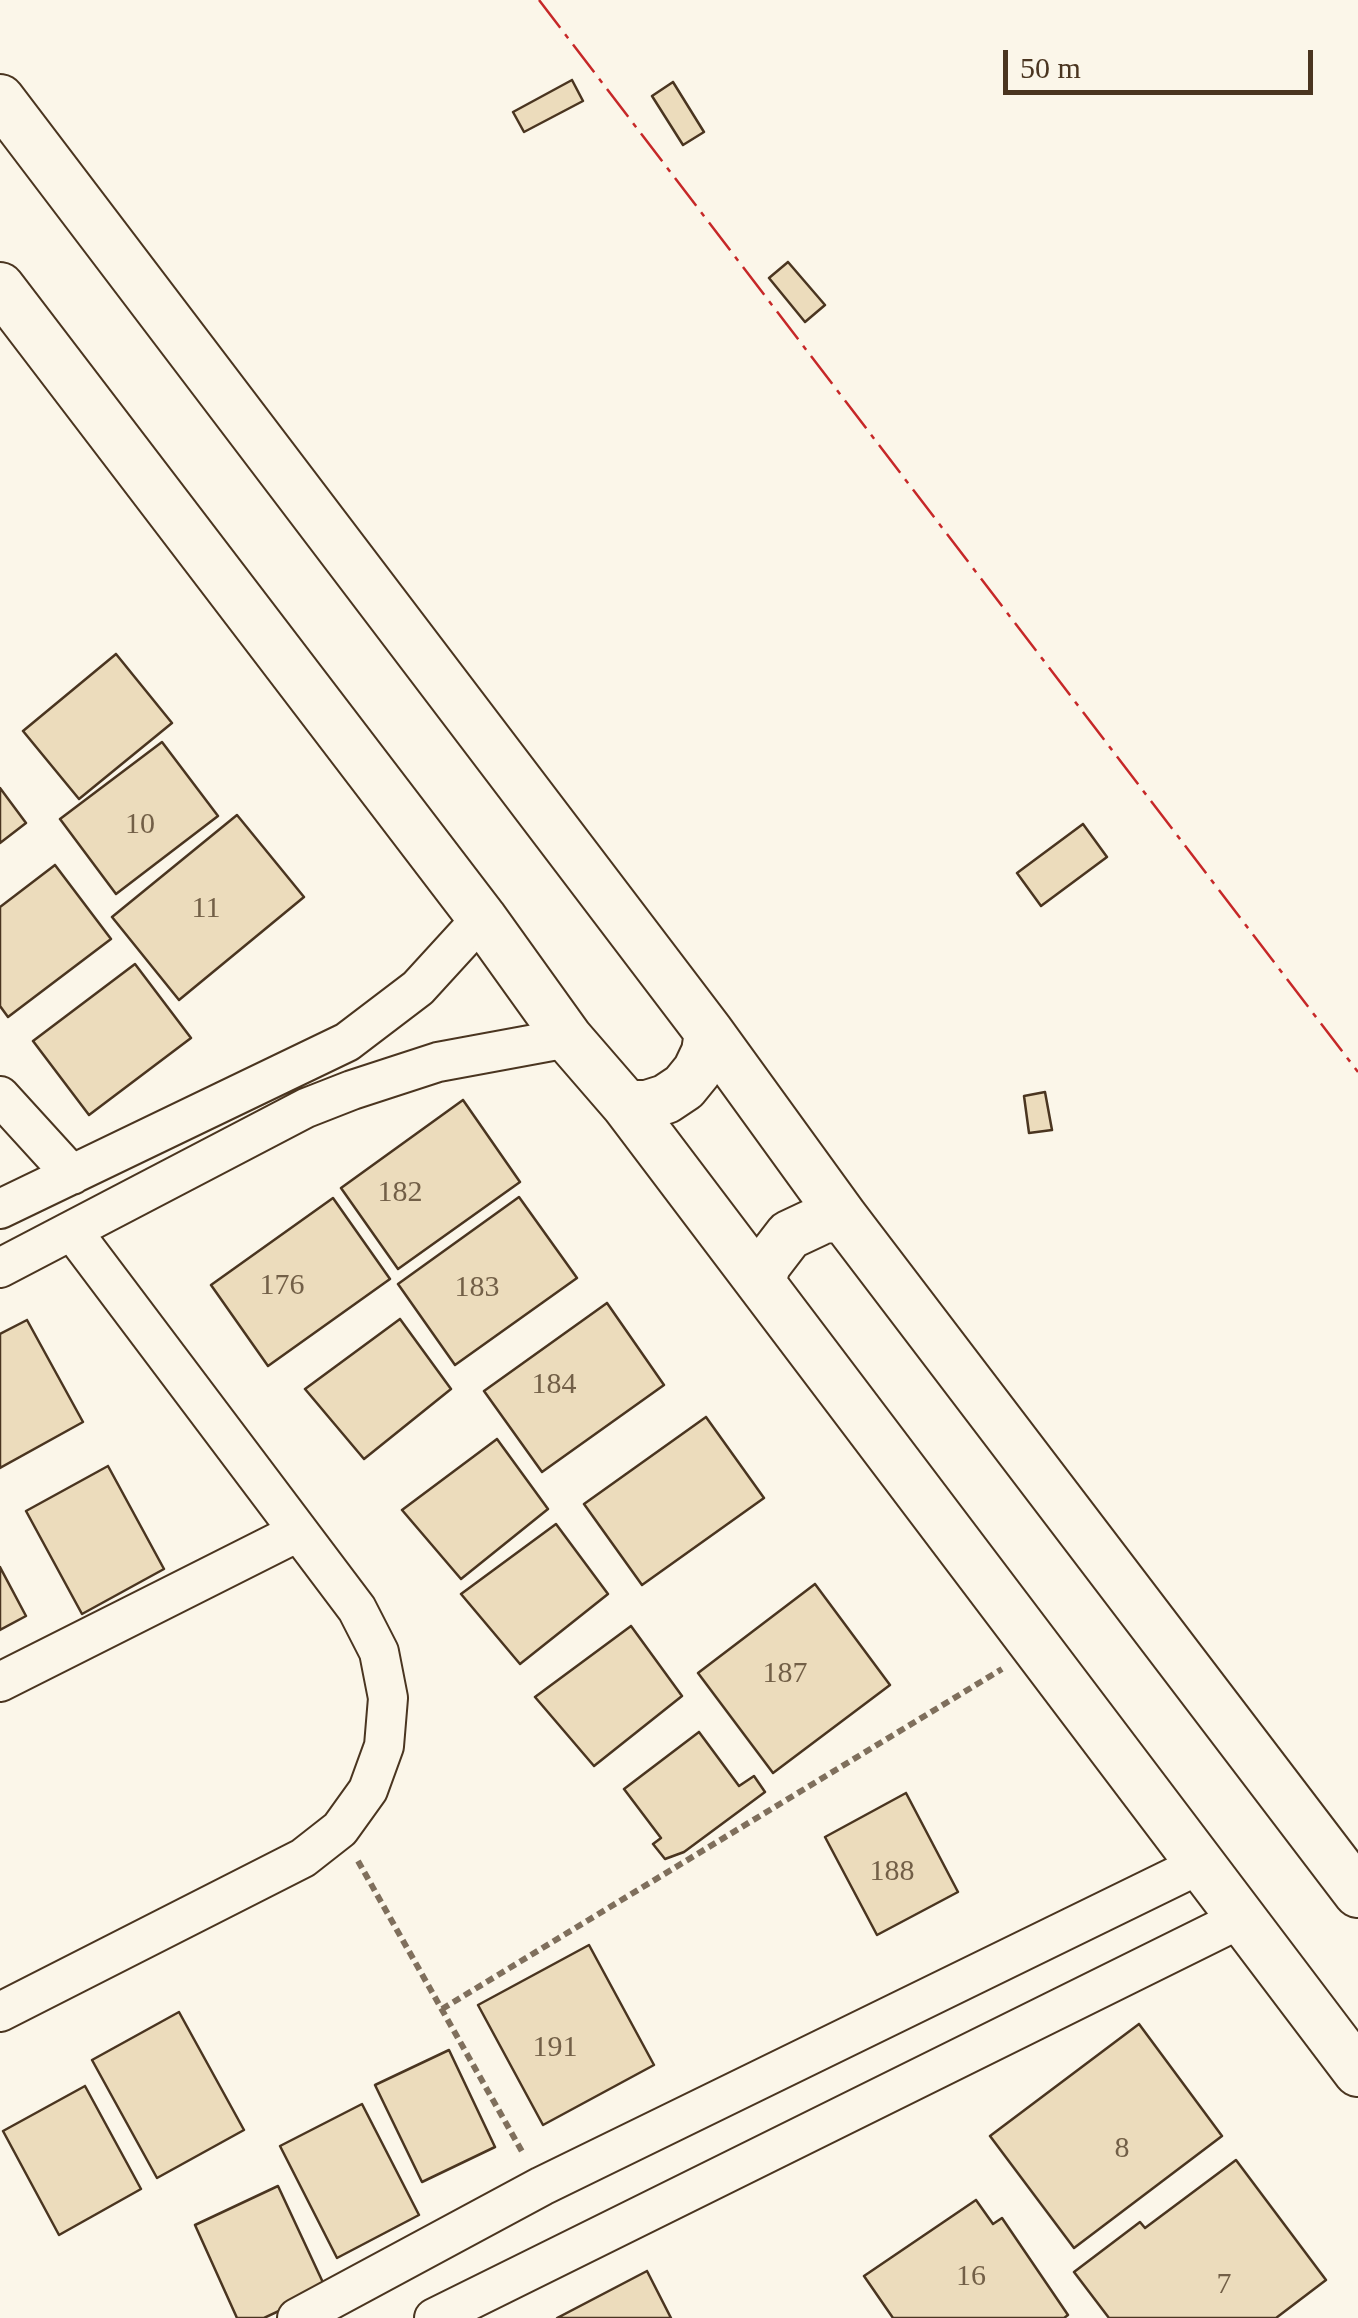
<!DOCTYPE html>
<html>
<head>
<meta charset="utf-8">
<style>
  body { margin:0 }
  #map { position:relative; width:1358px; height:2318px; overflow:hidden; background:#fbf6e9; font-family:"Times New Roman",serif }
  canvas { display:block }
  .scale { position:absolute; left:1003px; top:50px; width:310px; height:45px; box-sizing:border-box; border:5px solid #4a3520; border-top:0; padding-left:12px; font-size:30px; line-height:35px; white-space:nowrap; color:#4a3520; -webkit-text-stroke:8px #fbf6e9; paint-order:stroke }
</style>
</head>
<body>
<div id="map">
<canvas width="1358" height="2318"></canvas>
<div class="scale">50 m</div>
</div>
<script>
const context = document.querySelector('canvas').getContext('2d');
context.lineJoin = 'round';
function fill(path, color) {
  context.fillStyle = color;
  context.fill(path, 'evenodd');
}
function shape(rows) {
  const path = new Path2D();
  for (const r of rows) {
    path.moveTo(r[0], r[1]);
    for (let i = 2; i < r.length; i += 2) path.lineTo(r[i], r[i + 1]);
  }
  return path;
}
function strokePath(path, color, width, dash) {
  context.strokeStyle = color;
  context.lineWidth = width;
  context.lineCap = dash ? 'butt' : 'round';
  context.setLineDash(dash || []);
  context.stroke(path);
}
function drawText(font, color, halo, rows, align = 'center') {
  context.font = font + ' "Times New Roman",serif';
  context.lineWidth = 8;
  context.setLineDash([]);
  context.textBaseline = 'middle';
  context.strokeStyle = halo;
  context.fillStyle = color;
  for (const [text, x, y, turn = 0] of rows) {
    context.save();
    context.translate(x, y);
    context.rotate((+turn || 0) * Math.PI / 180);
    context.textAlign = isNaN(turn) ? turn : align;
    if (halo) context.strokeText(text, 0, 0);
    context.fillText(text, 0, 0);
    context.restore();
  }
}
const building = shape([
  [572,80,583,101,524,132,513,112,572,80],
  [673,82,704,132,683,145,652,96,673,82],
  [788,262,825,305,805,322,769,278,788,262],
  [116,654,172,723,79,799,23,731,116,654],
  [162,742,218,816,116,894,60,819,162,742],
  [0,788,26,823,0,843,0,788],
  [237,815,304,897,179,1000,112,917,237,815],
  [1083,824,1107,857,1041,906,1017,873,1083,824],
  [55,865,111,939,8,1017,0,1006,0,907,55,865],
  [135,964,191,1038,89,1115,33,1041,135,964],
  [1045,1092,1052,1130,1029,1133,1024,1096,1045,1092],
  [463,1100,520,1182,398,1269,341,1188,463,1100],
  [519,1197,577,1278,455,1365,398,1284,519,1197],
  [333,1198,390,1279,268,1366,211,1285,333,1198],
  [607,1303,664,1385,542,1472,484,1391,607,1303],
  [400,1319,451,1389,364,1459,305,1389,400,1319],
  [27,1320,83,1422,0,1468,0,1334,27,1320],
  [706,1417,764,1498,642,1585,584,1504,706,1417],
  [497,1439,548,1509,461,1579,402,1510,497,1439],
  [108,1466,164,1569,82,1614,26,1511,108,1466],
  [556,1524,608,1594,520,1664,461,1594,556,1524],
  [0,1567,26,1616,0,1630,0,1567],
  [815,1584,890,1685,773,1773,698,1673,815,1584],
  [631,1626,682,1696,594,1766,535,1697,631,1626],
  [699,1732,739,1786,754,1776,765,1792,684,1852,665,1859,653,1844,661,1838,624,1789,699,1732],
  [906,1793,958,1892,877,1935,825,1837,906,1793],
  [589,1945,654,2065,543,2125,478,2005,589,1945],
  [179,2012,244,2130,157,2178,92,2060,179,2012],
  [1139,2024,1222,2136,1074,2248,990,2136,1139,2024],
  [449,2050,495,2147,422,2182,375,2085,449,2050],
  [85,2086,141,2189,59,2235,3,2131,85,2086],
  [362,2104,419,2215,337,2258,280,2146,362,2104],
  [1236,2160,1326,2280,1276,2318,1109,2318,1074,2272,1140,2222,1145,2228,1236,2160],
  [278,2186,326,2289,264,2318,237,2318,195,2225,278,2186],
  [976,2200,993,2224,1002,2218,1068,2315,1064,2318,893,2318,864,2276,976,2200],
  [647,2271,671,2318,557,2318,647,2271]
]);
fill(building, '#ecdcbc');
strokePath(building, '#4a3520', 2.5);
const minor = shape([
  [0,1096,72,1175],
  [0,1209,347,1042,418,988,482,918],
  [0,1268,306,1108,352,1090,438,1062,568,1038],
  [0,1682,298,1532],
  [0,2012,303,1858,340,1829,368,1790,384,1746,388,1698,379,1652,357,1609,73,1232],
  [297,2318,542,2186,1201,1864],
  [434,2318,1242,1918]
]);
const tertiary = shape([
  [0,99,709,1032,843,1217,1358,1893],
  [0,287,482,918,568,1038,626,1105,1358,2072],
  [626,1105,647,1105,666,1099,684,1087,697,1071,706,1052,709,1032],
  [761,1283,766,1265,789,1235,823,1219,843,1217]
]);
strokePath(minor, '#4a3520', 42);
strokePath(tertiary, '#4a3520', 52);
strokePath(shape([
  [358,1861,524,2155],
  [442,2009,1002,1669]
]), '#7f6f5c', 6, [8, 5]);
strokePath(minor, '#fbf6e9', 38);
strokePath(tertiary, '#fbf6e9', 48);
strokePath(shape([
  [539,0,1358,1072]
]), '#c62828', 2.5, [35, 8, 5, 8]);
drawText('30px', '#725f47', null, [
  ["10",140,825],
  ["11",206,909],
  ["182",400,1193],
  ["176",282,1286],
  ["183",477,1288],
  ["184",554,1385],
  ["187",785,1674],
  ["188",892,1872],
  ["191",555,2048],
  ["8",1122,2149],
  ["16",971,2277],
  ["7",1224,2285]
]);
</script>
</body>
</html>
